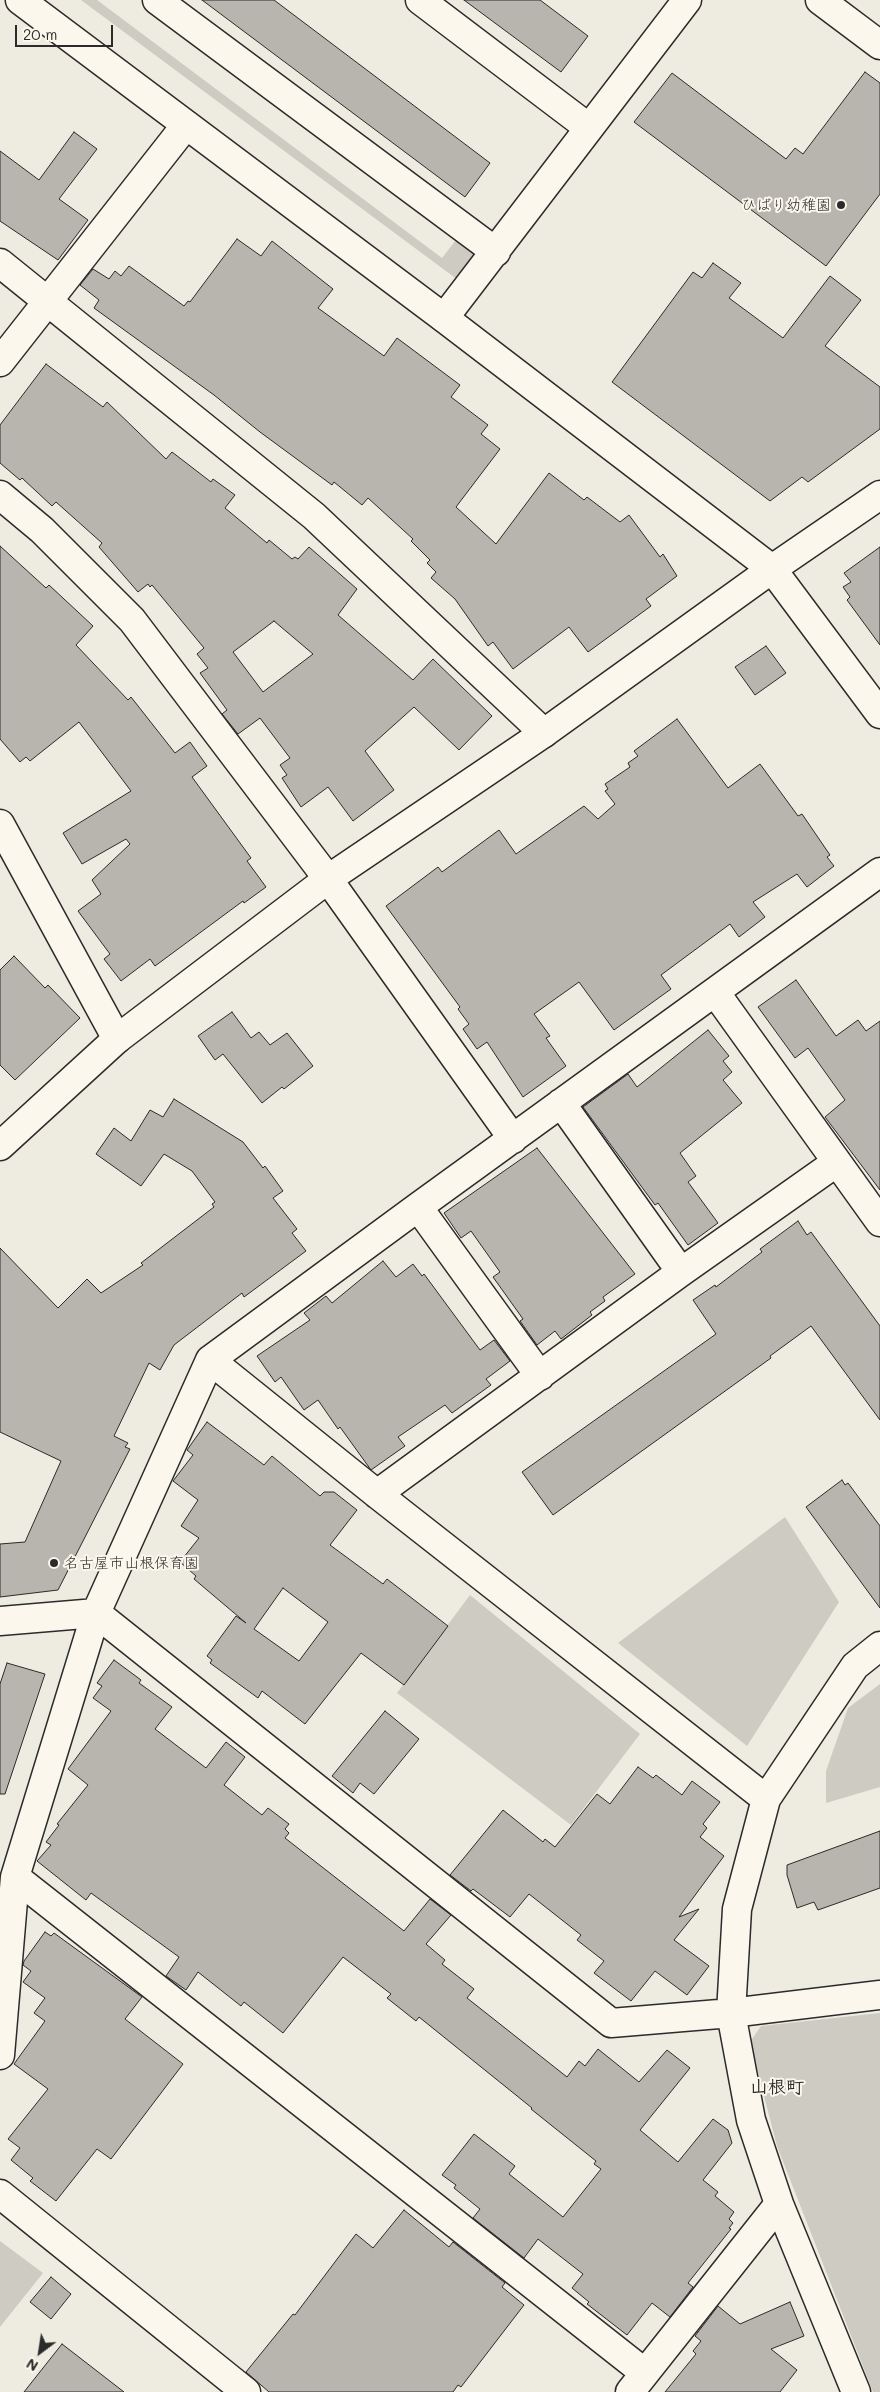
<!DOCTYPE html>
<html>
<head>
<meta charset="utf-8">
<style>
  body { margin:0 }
  #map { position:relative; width:880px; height:2392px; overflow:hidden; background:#eeebe0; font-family:Mali,sans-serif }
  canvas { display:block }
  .north { position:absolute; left:15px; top:2327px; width:50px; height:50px; -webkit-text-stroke:4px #fbf7ec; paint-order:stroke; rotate:211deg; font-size:14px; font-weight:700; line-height:20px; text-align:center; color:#2b2b2b }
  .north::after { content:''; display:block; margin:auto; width:18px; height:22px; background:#2b2b2b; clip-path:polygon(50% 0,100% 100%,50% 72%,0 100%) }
  .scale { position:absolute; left:15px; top:25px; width:98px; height:22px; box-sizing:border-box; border:2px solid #2b2b2b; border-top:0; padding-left:6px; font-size:15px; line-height:18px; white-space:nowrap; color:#2b2b2b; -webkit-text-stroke:4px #fbf7ec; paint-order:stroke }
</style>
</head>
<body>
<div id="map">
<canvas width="880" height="2392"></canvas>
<div class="north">N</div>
<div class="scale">20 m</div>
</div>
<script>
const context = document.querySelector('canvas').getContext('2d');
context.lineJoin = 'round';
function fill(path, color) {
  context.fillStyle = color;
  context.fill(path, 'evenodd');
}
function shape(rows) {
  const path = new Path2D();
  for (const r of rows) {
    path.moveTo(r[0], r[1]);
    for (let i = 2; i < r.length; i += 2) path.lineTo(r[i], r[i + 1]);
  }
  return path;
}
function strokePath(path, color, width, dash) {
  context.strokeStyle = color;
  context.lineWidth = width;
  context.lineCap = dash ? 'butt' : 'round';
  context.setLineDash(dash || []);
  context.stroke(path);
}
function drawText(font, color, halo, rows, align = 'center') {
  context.font = font + ' Mali,"Klee One",sans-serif';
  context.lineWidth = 4;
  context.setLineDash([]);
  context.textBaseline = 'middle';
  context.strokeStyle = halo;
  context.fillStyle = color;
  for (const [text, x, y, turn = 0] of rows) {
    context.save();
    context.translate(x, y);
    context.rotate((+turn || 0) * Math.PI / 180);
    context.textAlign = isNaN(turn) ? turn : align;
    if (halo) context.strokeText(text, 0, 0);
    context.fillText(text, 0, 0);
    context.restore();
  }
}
fill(shape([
  [81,0,97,0,442,258,456,240,467,238,482,249,458,280],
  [785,1517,839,1602,747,1746,618,1643],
  [470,1595,640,1734,571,1825,397,1693],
  [880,1684,880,1787,826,1803,826,1771,848,1708],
  [880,2013,880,2392,873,2392,777,2146,750,2042,761,2026],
  [0,2241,43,2273,0,2327]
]), '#cecbc2');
const building = shape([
  [202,0,274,0,490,163,465,197,202,0],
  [464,0,540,0,588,36,561,72,464,0],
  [865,72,880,83,880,194,826,266,634,122,672,73,786,159,795,148,803,154,865,72],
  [74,132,97,149,59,199,88,220,58,260,0,221,0,151,39,180,74,132],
  [237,239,261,256,272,241,333,289,318,308,384,356,397,338,460,385,451,397,488,425,481,434,500,449,456,507,496,544,549,473,584,500,587,497,620,522,629,515,660,557,663,554,677,576,646,599,651,606,588,652,569,627,513,669,493,642,488,646,455,599,431,578,436,572,427,563,430,560,411,541,413,539,368,498,362,505,334,482,332,485,260,432,214,395,94,308,99,300,80,285,93,269,109,279,115,271,121,276,129,266,184,306,188,301,190,302,237,239],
  [713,263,741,283,729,298,783,338,830,276,861,300,825,346,880,387,880,429,808,482,802,477,770,501,612,382,693,272,702,278,713,263],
  [46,364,103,407,107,402,166,459,172,452,211,482,213,479,235,495,225,508,267,543,269,540,292,559,295,557,298,559,309,547,357,589,338,615,413,680,433,659,492,716,459,750,414,707,365,751,394,790,353,821,328,787,301,807,282,778,287,775,280,765,290,758,260,718,238,734,222,714,227,710,200,673,208,668,197,654,204,648,152,585,150,587,148,584,138,592,99,547,102,543,56,502,52,506,22,478,20,480,0,463,0,425,46,364],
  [274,621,313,654,263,692,233,652,274,621],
  [0,546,46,588,49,585,93,626,76,645,128,700,131,697,175,753,190,742,207,766,192,777,251,858,247,861,266,887,244,903,243,901,155,966,150,959,121,981,104,959,110,954,78,911,101,894,92,880,130,844,126,839,82,864,63,833,131,791,79,722,30,761,26,757,20,762,0,739,0,546],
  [880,547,880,645,847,600,850,597,843,587,851,582,844,573,880,547],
  [766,646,786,673,755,695,735,667,766,646],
  [677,719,728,788,760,764,798,816,802,814,830,855,827,857,834,866,807,887,797,874,753,902,765,917,739,937,730,924,661,975,671,989,614,1030,579,982,534,1014,550,1036,546,1038,566,1066,523,1097,487,1042,477,1049,463,1029,469,1024,458,1009,460,1007,386,906,438,867,442,872,499,830,516,854,584,806,598,819,615,804,605,791,608,789,605,784,630,767,628,763,638,756,634,751,677,719],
  [14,956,45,988,48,985,80,1018,15,1080,0,1065,0,970,14,956],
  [796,980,836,1036,858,1020,866,1031,880,1021,880,1190,825,1117,845,1100,808,1048,795,1058,758,1007,796,980],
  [232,1012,251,1038,259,1032,270,1045,287,1033,313,1066,284,1089,282,1087,262,1103,223,1054,215,1060,198,1036,232,1012],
  [708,1030,729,1056,723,1061,732,1072,723,1080,742,1103,680,1153,696,1176,688,1182,718,1223,688,1245,658,1203,655,1205,583,1107,628,1074,637,1087,708,1030],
  [174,1099,243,1142,263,1168,265,1166,283,1191,273,1198,297,1229,292,1233,306,1251,244,1297,242,1293,174,1345,160,1370,149,1363,114,1436,128,1443,125,1447,130,1449,58,1590,0,1597,0,1544,25,1542,61,1461,0,1432,0,1248,58,1308,87,1279,101,1293,143,1265,141,1263,214,1207,212,1204,215,1202,192,1171,164,1154,141,1186,96,1154,114,1128,131,1141,150,1110,163,1117,174,1099],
  [537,1148,635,1274,603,1297,605,1301,590,1312,592,1315,561,1339,555,1331,537,1345,520,1321,523,1319,493,1277,500,1272,471,1231,461,1238,444,1213,537,1148],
  [798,1221,807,1235,811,1232,880,1326,880,1420,811,1326,770,1356,771,1358,553,1515,522,1472,716,1334,693,1300,715,1285,716,1287,762,1252,760,1249,798,1221],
  [383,1261,396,1277,413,1264,422,1276,424,1274,480,1350,494,1340,510,1361,486,1379,491,1385,452,1413,445,1405,398,1437,405,1446,371,1470,340,1427,338,1429,318,1400,304,1410,281,1377,275,1382,257,1356,310,1320,304,1313,326,1296,332,1303,383,1261],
  [207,1422,264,1465,272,1456,320,1496,324,1492,334,1492,357,1510,330,1545,383,1584,387,1579,448,1626,404,1685,361,1653,305,1724,262,1691,258,1698,210,1663,212,1660,207,1656,236,1616,246,1623,194,1579,196,1576,180,1562,199,1538,181,1526,198,1500,173,1481,193,1455,187,1450,207,1422],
  [283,1588,328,1622,299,1661,254,1629,283,1588],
  [842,1480,845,1485,848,1483,880,1526,880,1608,806,1507,842,1480],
  [114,1660,141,1680,139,1683,172,1707,155,1729,206,1768,226,1742,245,1757,224,1785,262,1815,268,1808,289,1824,285,1829,289,1833,285,1838,404,1931,430,1899,451,1915,426,1944,445,1960,442,1964,474,1989,467,1998,567,2077,579,2061,585,2066,598,2049,639,2082,667,2050,690,2068,640,2130,678,2162,713,2119,728,2130,732,2143,703,2180,718,2192,715,2196,734,2212,729,2219,733,2223,729,2228,731,2229,688,2283,693,2287,670,2317,652,2303,627,2335,587,2304,589,2302,572,2288,583,2274,538,2239,524,2258,473,2218,480,2209,454,2188,456,2185,442,2175,474,2134,515,2166,509,2174,563,2217,601,2169,594,2164,596,2161,531,2109,532,2108,419,2017,416,2021,387,1998,391,1994,343,1957,283,2033,244,2002,241,2006,198,1972,186,1990,166,1976,179,1957,91,1893,86,1900,37,1861,51,1845,46,1842,59,1825,57,1824,88,1785,68,1769,111,1711,93,1698,102,1686,97,1683,114,1660],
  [7,1663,45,1674,5,1794,0,1794,0,1684,7,1663],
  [385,1711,419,1739,374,1794,360,1783,353,1793,332,1776,385,1711],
  [638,1767,653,1778,656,1775,682,1795,692,1781,720,1802,703,1824,707,1828,700,1837,724,1856,679,1917,699,1909,674,1940,709,1966,687,1995,655,1971,631,2001,594,1973,604,1961,577,1940,581,1935,529,1894,510,1917,473,1889,471,1891,450,1875,503,1810,543,1842,545,1839,555,1847,597,1794,610,1804,638,1767],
  [880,1831,880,1888,818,1910,814,1902,797,1908,787,1875,787,1865,880,1831],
  [45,1932,51,1936,54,1933,142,1997,125,2019,183,2064,111,2159,97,2149,56,2201,30,2181,33,2178,11,2160,20,2148,8,2139,48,2089,14,2064,45,2021,34,2013,45,1998,23,1982,31,1971,23,1965,24,1961,45,1932],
  [404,2210,449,2247,453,2242,505,2283,502,2287,524,2305,461,2387,458,2385,453,2392,269,2392,246,2372,293,2314,295,2315,356,2234,373,2248,404,2210],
  [51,2277,71,2294,51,2319,30,2302,51,2277],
  [790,2302,804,2336,771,2349,797,2370,780,2392,665,2392,696,2354,693,2351,701,2341,695,2336,718,2306,740,2324,790,2302],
  [62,2344,124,2392,24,2392,62,2344]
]);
fill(building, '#b8b5ae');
strokePath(building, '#2b2b2b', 1);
const minor = shape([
  [157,0,496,252],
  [420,0,589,128],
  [820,0,880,45],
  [0,263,314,516,544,733],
  [444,318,687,0],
  [0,362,186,125],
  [0,495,42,530,132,620,328,879,513,1139],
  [0,824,117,1039],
  [715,992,880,1222],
  [561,1103,681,1272],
  [418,1207,540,1376],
  [210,1360,377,1494,766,1799],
  [377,1494,681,1272,837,1162],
  [0,1621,96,1613,611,2023,731,2013,880,1995],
  [15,1877,645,2373],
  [0,2055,15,1877,96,1613,210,1360,418,1207,880,872],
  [0,2194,246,2392],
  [630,2392,779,2204],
  [856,2392,779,2204,751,2120,731,2013,737,1909,766,1799,855,1666,880,1646]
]);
const tertiary = shape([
  [20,0,444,318,772,569,880,714],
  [0,1146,117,1039,328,879,544,733,772,569,880,495]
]);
strokePath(minor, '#2b2b2b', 31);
strokePath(tertiary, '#2b2b2b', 31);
strokePath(minor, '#fbf7ec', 28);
strokePath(tertiary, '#fbf7ec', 28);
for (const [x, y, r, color] of [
  [841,205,5,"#2b2b2b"],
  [54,1563,5,"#2b2b2b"]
]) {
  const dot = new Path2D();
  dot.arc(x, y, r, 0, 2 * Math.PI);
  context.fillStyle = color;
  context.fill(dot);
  strokePath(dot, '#fbf7ec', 2);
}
drawText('15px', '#2b2b2b', '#fbf7ec', [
  ["ひばり幼稚園",831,205],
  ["名古屋市山根保育園",64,1563,"left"]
], 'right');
drawText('bold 18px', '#2b2b2b', '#fbf7ec', [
  ["山根町",777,2087]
]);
</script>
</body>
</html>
